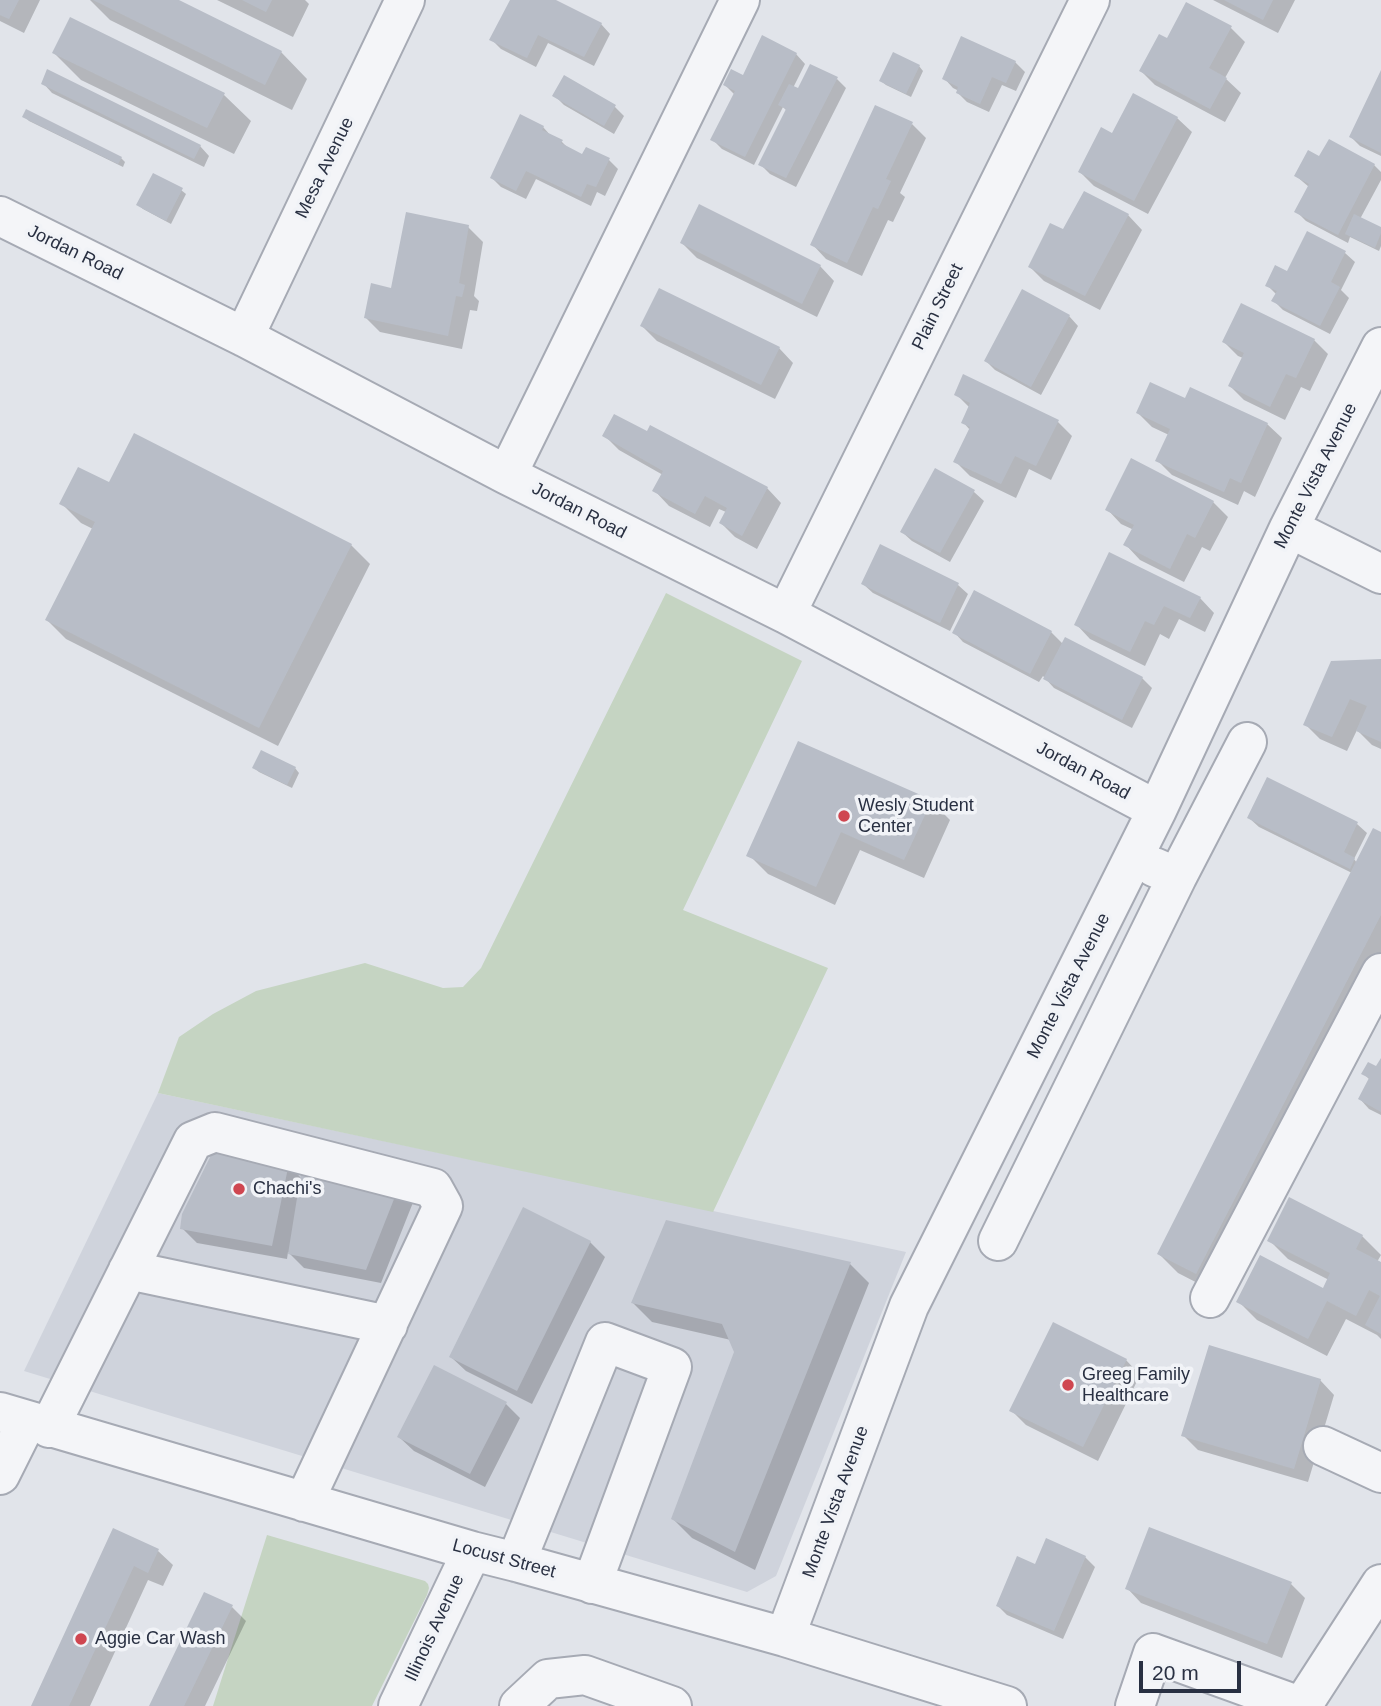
<!DOCTYPE html>
<html>
<head>
<meta charset="utf-8">
<style>
  body { margin:0 }
  #map { position:relative; width:1381px; height:1706px; overflow:hidden; background:#e1e4ea; font-family:Helvetica,sans-serif }
  canvas { display:block }
  .scale { position:absolute; left:1139px; top:1661px; width:102px; height:32px; box-sizing:border-box; border:4px solid #293042; border-top:0; padding-left:9px; font-size:21px; line-height:24px; white-space:nowrap; color:#293042; -webkit-text-stroke:5px #f1f3f7; paint-order:stroke }
</style>
</head>
<body>
<div id="map">
<canvas width="1381" height="1706"></canvas>
<div class="scale">20 m</div>
</div>
<script>
const context = document.querySelector('canvas').getContext('2d');
context.lineJoin = 'round';
function fill(path, color) {
  context.fillStyle = color;
  context.fill(path, 'evenodd');
}
function shape(rows) {
  const path = new Path2D();
  for (const r of rows) {
    path.moveTo(r[0], r[1]);
    for (let i = 2; i < r.length; i += 2) path.lineTo(r[i], r[i + 1]);
  }
  return path;
}
function strokePath(path, color, width, dash) {
  context.strokeStyle = color;
  context.lineWidth = width;
  context.lineCap = dash ? 'butt' : 'round';
  context.setLineDash(dash || []);
  context.stroke(path);
}
function drawText(font, color, halo, rows, align = 'center') {
  context.font = font + ' Helvetica,sans-serif';
  context.lineWidth = 7;
  context.setLineDash([]);
  context.textBaseline = 'middle';
  context.strokeStyle = halo;
  context.fillStyle = color;
  for (const [text, x, y, turn = 0] of rows) {
    context.save();
    context.translate(x, y);
    context.rotate((+turn || 0) * Math.PI / 180);
    context.textAlign = isNaN(turn) ? turn : align;
    if (halo) context.strokeText(text, 0, 0);
    context.fillText(text, 0, 0);
    context.restore();
  }
}
fill(shape([
  [158,1093,906,1252,776,1576,747,1592,24,1371]
]), '#cfd3dc');
fill(shape([
  [666,593,802,661,683,910,828,968,713,1212,158,1093,179,1037,213,1014,256,991,365,963,443,988,463,987,481,968],
  [267,1535,425,1581,428,1584,429,1588,427,1595,372,1706,213,1706]
]), '#c5d4c2');
fill(shape([
  [0,0,40,0,24,33,0,21],
  [90,0,175,0,281,52,307,79,292,110,110,20],
  [217,0,305,0,309,4,293,37],
  [512,0,552,0,601,24,610,34,594,66,548,43,536,67,501,49,492,40],
  [1213,0,1295,0,1278,33],
  [1230,27,1245,42,1225,78,1241,93,1225,122,1155,85,1141,71,1168,40],
  [54,53,224,95,251,121,234,154,81,80],
  [796,54,805,64,793,88,798,91,837,79,846,88,796,187,770,174,760,164,787,111,783,107,754,165,722,149,712,139,735,95,725,85],
  [1015,62,1025,72,1016,91,1002,85,989,112,967,102,958,93,959,91,953,88,944,78],
  [919,66,923,71,911,97,886,85,881,81],
  [1381,74,1381,156,1360,146,1351,137],
  [43,83,200,146,209,156,204,167,52,93],
  [555,96,615,107,624,116,614,134,564,105],
  [24,116,121,158,125,162,123,167,29,121],
  [1177,118,1192,132,1148,214,1094,186,1080,172,1113,135],
  [912,124,926,138,900,193,905,197,893,222,888,220,862,276,826,259,812,244],
  [543,127,552,137,562,142,570,150,583,156,609,160,618,169,605,196,597,192,591,206,536,179,526,199,501,187,492,178],
  [1320,158,1374,165,1381,172,1381,180,1360,219,1381,229,1381,246,1379,251,1350,237,1348,243,1306,221,1296,211,1309,187,1296,176],
  [181,190,186,194,171,224,143,209,138,205],
  [1128,215,1142,230,1100,310,1044,281,1030,267,1064,231],
  [468,227,483,242,474,296,479,301,477,311,470,310,462,349,380,332,366,318,392,290],
  [1308,234,1345,253,1355,262,1341,290,1349,298,1330,334,1283,310,1274,301,1277,295,1267,285,1288,273],
  [682,243,820,266,834,281,817,317,697,258],
  [1069,316,1078,326,1041,395,995,370,986,361],
  [642,326,779,348,793,363,775,399,657,341],
  [1314,340,1328,354,1310,391,1301,387,1285,420,1244,400,1230,386,1243,358,1238,356,1224,342],
  [956,394,1058,422,1072,436,1051,480,1029,469,1016,498,970,476,955,461,970,430,963,422,970,408],
  [1186,400,1267,424,1282,438,1255,497,1244,491,1238,505,1172,475,1157,460,1169,435,1152,427,1138,413],
  [605,436,767,488,781,503,757,549,735,537,721,523,726,512,719,509,710,527,669,506,655,491,663,475,619,450],
  [935,471,974,492,984,501,950,562,912,541,902,532],
  [110,484,351,545,370,564,278,746,66,639,47,620,93,529,81,523,62,504],
  [1213,502,1228,517,1210,551,1202,547,1184,582,1140,560,1126,545,1134,530,1121,524,1107,509],
  [863,584,958,585,968,594,950,631,873,593],
  [1200,598,1214,613,1205,632,1179,619,1169,639,1160,634,1145,666,1090,639,1076,624],
  [954,632,1051,632,1063,644,1142,678,1152,688,1132,728,1054,688,1043,676,1039,682,963,642],
  [1381,660,1381,749,1372,745,1357,730,1347,751,1320,739,1305,724],
  [254,768,295,768,299,773,292,788,259,772],
  [1268,779,1357,824,1367,833,1354,859,1357,863,1381,834,1381,970,1215,1292,1178,1273,1159,1254,1352,873,1259,827,1249,818],
  [931,801,950,820,924,878,860,850,835,905,768,874,749,855],
  [1381,1062,1381,1115,1369,1109,1360,1099,1370,1080,1363,1073,1376,1069],
  [289,1165,302,1179,414,1200,381,1283,304,1268,288,1252,287,1259,197,1243,182,1228],
  [1362,1236,1381,1255,1377,1262,1381,1264,1381,1339,1377,1335,1346,1319,1327,1356,1257,1320,1238,1301,1323,1290,1329,1280,1288,1259,1269,1240],
  [590,1242,605,1257,532,1404,466,1371,451,1357],
  [850,1264,869,1283,755,1570,692,1538,673,1519,736,1352,731,1340,652,1322,633,1303],
  [1126,1360,1140,1375,1098,1461,1026,1425,1012,1411],
  [1320,1380,1334,1395,1308,1482,1198,1450,1183,1435],
  [506,1404,520,1418,485,1487,414,1451,399,1437],
  [114,1530,158,1551,173,1565,163,1586,148,1580,90,1706,33,1706],
  [1085,1557,1095,1567,1063,1639,1007,1615,998,1606],
  [1291,1584,1305,1598,1282,1658,1141,1603,1127,1588],
  [232,1607,246,1621,205,1706,151,1706]
]), '#0003');
fill(shape([
  [0,0,19,0,9,19,0,15],
  [93,0,179,0,282,51,265,85],
  [242,0,272,0,266,12],
  [510,0,556,0,602,23,584,57,538,35,527,58,489,40],
  [1224,0,1273,0,1263,20],
  [1186,2,1232,26,1209,68,1227,78,1210,109,1139,71,1159,34,1167,38],
  [70,17,225,93,207,128,52,53],
  [762,35,797,53,745,157,710,140,735,91,723,85,731,69,743,75],
  [961,36,1016,61,1006,83,992,77,980,104,956,93,958,87,942,79],
  [893,52,920,65,906,94,879,81],
  [810,64,838,77,786,178,758,165,786,109,778,105,789,84,798,88],
  [47,69,201,145,194,159,41,84],
  [1381,70,1381,153,1349,137],
  [564,75,616,105,604,126,552,96],
  [1133,93,1178,117,1134,201,1078,172,1101,127,1112,133],
  [875,105,913,122,886,179,891,181,878,209,873,207,847,263,810,245],
  [26,109,122,157,118,164,22,117],
  [520,114,544,126,542,130,563,140,561,143,582,154,586,147,610,158,596,187,587,184,581,197,526,171,516,191,490,178],
  [1329,139,1375,164,1338,235,1294,212,1309,184,1294,176,1308,150,1319,156],
  [153,173,183,188,166,221,136,205],
  [1084,191,1129,214,1085,296,1028,267,1050,223,1063,229],
  [699,204,821,265,802,304,680,243],
  [406,212,469,225,459,283,465,285,462,297,456,296,448,336,364,318,371,283,391,288],
  [1354,214,1381,227,1381,233,1375,248,1345,234],
  [1307,231,1346,251,1331,282,1340,287,1320,326,1271,301,1277,291,1265,286,1275,265,1287,271],
  [659,288,780,347,761,385,640,326],
  [1022,289,1070,315,1031,387,984,361],
  [1241,303,1315,339,1296,378,1286,374,1270,407,1228,386,1244,353,1222,342],
  [963,374,1059,420,1036,466,1015,456,1001,484,953,462,970,427,961,423,970,403,954,395],
  [1150,382,1185,398,1190,387,1268,423,1241,483,1230,478,1224,492,1155,461,1170,429,1136,413],
  [614,414,647,431,650,425,768,487,742,536,719,523,727,508,705,496,695,514,652,491,663,471,602,436],
  [134,433,352,544,259,728,45,620,95,522,59,504,78,467,109,482],
  [1131,458,1214,501,1195,538,1187,534,1170,569,1123,545,1134,525,1105,510],
  [935,468,975,490,940,553,900,532],
  [880,544,959,583,940,623,861,584],
  [1109,552,1201,597,1190,618,1164,606,1154,625,1145,621,1130,652,1074,625],
  [974,590,1052,631,1030,674,952,633],
  [1065,637,1143,677,1122,720,1043,679],
  [1381,659,1381,742,1356,731,1367,706,1350,699,1332,737,1303,725,1331,661],
  [798,741,932,800,904,860,841,832,816,887,746,856],
  [261,750,296,767,287,785,252,768],
  [1267,777,1358,822,1344,852,1355,858,1350,869,1247,818],
  [1373,828,1381,832,1381,915,1196,1274,1157,1254],
  [1381,1058,1381,1112,1358,1099,1369,1078,1361,1074,1368,1062,1376,1066],
  [216,1145,289,1163,272,1246,180,1229,182,1214],
  [302,1167,400,1184,366,1270,288,1254],
  [1289,1197,1363,1235,1356,1249,1381,1262,1381,1334,1365,1325,1380,1296,1369,1290,1356,1316,1327,1301,1308,1339,1236,1302,1260,1255,1323,1288,1330,1273,1267,1241],
  [523,1207,591,1241,517,1391,449,1357],
  [666,1220,851,1262,735,1552,671,1519,734,1352,722,1324,631,1303],
  [1053,1322,1127,1359,1083,1447,1009,1411],
  [1209,1345,1321,1379,1294,1469,1181,1436],
  [434,1365,507,1402,470,1474,397,1437],
  [1149,1527,1292,1582,1267,1644,1125,1589],
  [113,1528,159,1549,148,1573,134,1566,69,1706,31,1706],
  [1046,1538,1086,1556,1054,1631,996,1606,1017,1556,1035,1564],
  [204,1592,233,1605,184,1706,149,1706]
]), '#b8bdc7');
const minor = shape([
  [0,216,244,337,507,475,786,614,1157,810],
  [244,337,405,0],
  [507,475,740,0],
  [1289,528,1381,574],
  [786,614,1090,0],
  [1154,867,1177,877,1247,742],
  [998,1241,1177,877],
  [128,1270,388,1325],
  [1210,1298,1381,973],
  [0,1412,472,1551,516,1562,785,1637,1007,1706],
  [49,1428,193,1141,215,1132,433,1188,443,1206,304,1502],
  [1323,1446,1381,1473],
  [0,1475,27,1421],
  [516,1562,605,1342,672,1367,592,1584],
  [785,1637,909,1306,1157,810,1289,528,1381,347],
  [398,1706,472,1551],
  [519,1706,548,1679,585,1675,672,1706],
  [1135,1706,1153,1653,1300,1706],
  [1302,1706,1381,1584]
]);
strokePath(minor, '#a6aab4', 42);
strokePath(minor, '#f4f5f8', 38);
for (const [x, y, r, color] of [
  [844,816,7,"#cf4650"],
  [239,1189,7,"#cf4650"],
  [1068,1385,7,"#cf4650"],
  [81,1639,7,"#cf4650"]
]) {
  const dot = new Path2D();
  dot.arc(x, y, r, 0, 2 * Math.PI);
  context.fillStyle = color;
  context.fill(dot);
  strokePath(dot, '#f1f3f7', 2.5);
}
drawText('18px', '#293042', '#f1f3f7', [
  ["Mesa Avenue",325,168,-64],
  ["Jordan Road",75,253,26],
  ["Plain Street",938,307,-64],
  ["Monte Vista Avenue",1316,476,-63],
  ["Jordan Road",579,511,27],
  ["Jordan Road",1083,771,28],
  ["Monte Vista Avenue",1069,986,-63],
  ["Monte Vista Avenue",836,1502,-70],
  ["Locust Street",504,1559,15],
  ["Illinois Avenue",435,1628,-65]
]);
drawText('18px', '#293042', '#f1f3f7', [
  ["Wesly Student",858,806],
  ["Center",858,827],
  ["Chachi's",253,1189],
  ["Greeg Family",1082,1375],
  ["Healthcare",1082,1396],
  ["Aggie Car Wash",95,1639]
], 'left');
</script>
</body>
</html>
